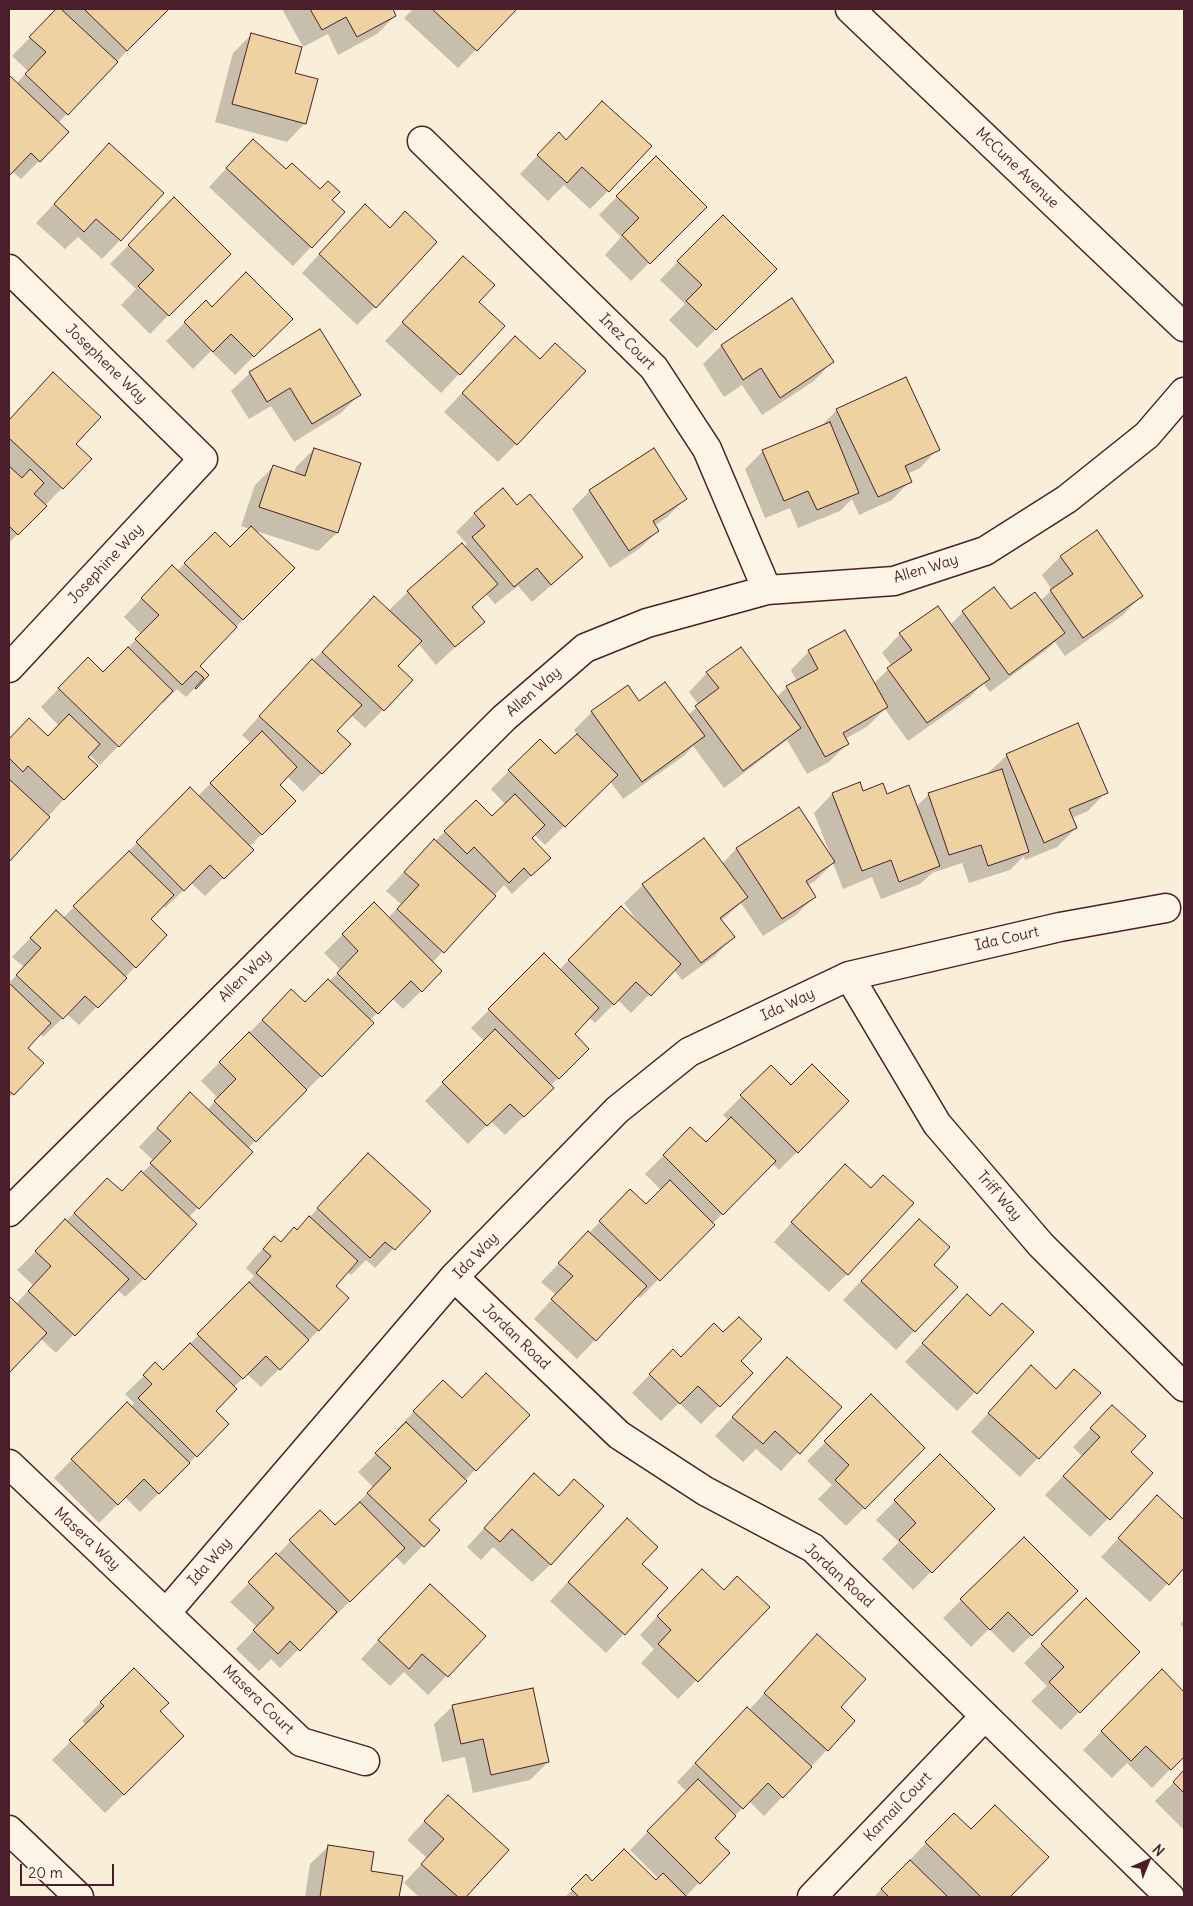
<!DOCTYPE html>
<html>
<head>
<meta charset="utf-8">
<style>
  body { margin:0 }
  #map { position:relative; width:1193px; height:1906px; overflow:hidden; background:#f9eed8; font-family:Delius,sans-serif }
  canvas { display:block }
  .frame { position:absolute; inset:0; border:10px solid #4a1f2b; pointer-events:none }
  .north { position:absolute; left:1123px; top:1836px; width:50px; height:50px; -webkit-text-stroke:4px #fcf5e5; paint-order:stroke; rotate:44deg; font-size:14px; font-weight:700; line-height:20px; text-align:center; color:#4a1f2b }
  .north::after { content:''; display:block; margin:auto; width:18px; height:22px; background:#4a1f2b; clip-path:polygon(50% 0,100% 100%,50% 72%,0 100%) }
  .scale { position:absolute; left:20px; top:1864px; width:94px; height:22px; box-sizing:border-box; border:2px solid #4a1f2b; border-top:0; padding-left:6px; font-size:15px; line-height:18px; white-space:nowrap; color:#4a1f2b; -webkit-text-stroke:4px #fcf5e5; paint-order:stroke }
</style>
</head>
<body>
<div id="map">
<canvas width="1193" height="1906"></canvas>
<div class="frame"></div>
<div class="north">N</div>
<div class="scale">20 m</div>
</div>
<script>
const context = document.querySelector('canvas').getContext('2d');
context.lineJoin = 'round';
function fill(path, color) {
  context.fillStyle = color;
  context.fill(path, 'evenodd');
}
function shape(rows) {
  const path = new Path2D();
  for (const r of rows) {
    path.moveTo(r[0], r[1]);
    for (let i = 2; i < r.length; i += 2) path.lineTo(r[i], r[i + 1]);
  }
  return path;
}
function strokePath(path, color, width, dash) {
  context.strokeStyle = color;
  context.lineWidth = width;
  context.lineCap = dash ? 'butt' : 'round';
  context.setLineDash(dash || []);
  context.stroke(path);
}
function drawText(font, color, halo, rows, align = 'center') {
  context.font = font + ' Delius,sans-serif';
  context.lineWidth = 5;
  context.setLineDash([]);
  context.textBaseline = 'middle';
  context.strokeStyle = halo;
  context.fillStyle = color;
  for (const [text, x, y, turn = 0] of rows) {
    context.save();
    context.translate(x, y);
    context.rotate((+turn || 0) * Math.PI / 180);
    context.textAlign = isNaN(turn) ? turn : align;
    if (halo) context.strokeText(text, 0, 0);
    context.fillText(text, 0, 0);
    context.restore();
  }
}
fill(shape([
  [58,9,167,9,58,123,39,161,21,179,12,171,9,174,9,77,16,84,28,71,12,56],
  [282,9,391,9,395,16,377,34,338,55,328,34,303,47],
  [413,9,516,9,458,68,404,18],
  [252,34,294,74,305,123,287,142,215,122,233,53],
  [566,141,608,191,590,209,564,185,548,201,520,174,541,152],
  [109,145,120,240,102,259,78,237,65,249,36,223],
  [656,157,705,207,631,281,605,255,621,237,599,215],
  [235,159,286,171,331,200,311,247,293,266,209,187],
  [174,199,229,254,150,334,121,305,136,289,110,264],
  [723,216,776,269,697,348,669,320,685,304,660,280],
  [347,224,375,307,357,325,302,273],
  [463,258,477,302,459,374,441,393,385,341],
  [792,300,832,362,814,381,762,415,742,385,724,397,703,364,721,346],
  [206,302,212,308,291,319,235,375,211,351,193,369,166,341],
  [497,356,516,444,498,462,444,412],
  [250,373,359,395,341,413,294,442,271,406,249,419,231,391],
  [35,392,74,444,62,488,9,543,9,420],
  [837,410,938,449,920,468,907,474,910,481,892,500,859,515,852,499,840,511,798,528,790,508,765,518,745,469,763,451,820,427],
  [314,449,359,464,337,533,318,551,253,530,293,568,198,666,208,675,186,697,177,689,163,703,162,701,100,765,89,754,64,799,9,860,9,740,29,720,48,737,59,726,41,707,70,677,103,674,141,634,124,617,154,585,177,571,215,534,230,549,250,529,241,526,255,485,273,467,294,473,296,467],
  [590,491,685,499,667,517,654,526,658,531,639,549,610,568,572,509],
  [517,507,582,557,563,575,532,602,518,586,495,604,486,594,472,608,483,621,436,665,418,643,397,666,383,710,365,728,351,715,336,731,322,773,303,792,287,776,278,785,295,801,249,847,252,850,205,896,191,883,165,908,162,905,149,919,166,935,79,1025,67,1014,43,1037,40,1033,26,1048,42,1063,9,1098,9,983,24,967,12,957,38,930,63,918,190,789,198,796,251,743,242,735,294,679,313,661,356,616,388,611,408,592,464,547,467,544,456,532,474,514],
  [1097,532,1141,596,1123,615,1065,656,1055,642,1045,651,990,692,983,683,970,697,908,741,885,709,868,726,845,739,847,744,829,762,807,774,787,740,724,788,693,746,685,755,623,799,610,781,545,845,534,834,530,838,531,876,512,894,504,885,494,896,432,963,441,971,403,1009,392,998,370,1020,372,1023,321,1076,247,1149,251,1152,189,1217,144,1279,125,1297,117,1289,56,1353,41,1339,9,1371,9,1297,16,1304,33,1285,17,1270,89,1198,121,1193,142,1173,154,1161,139,1147,172,1112,207,1110,218,1098,201,1081,273,1009,305,1004,341,970,324,953,374,904,388,918,401,904,386,891,416,859,476,802,492,818,506,805,491,789,540,740,555,756,577,735,574,730,592,712,639,702,688,715,699,705,689,692,707,673,777,697,787,687,797,682,791,670,809,651,874,683,892,666,882,653,900,634,950,625,963,612,994,589,1011,611,1040,601,1052,590,1042,575,1060,557],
  [1007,755,1106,792,1088,811,1072,818,1076,828,1057,847,1025,860,1024,856,1010,870,969,883,962,863,932,873,920,884,881,899,872,877,843,889,833,863,815,881,808,885,815,896,796,915,763,936,741,903,721,921,733,937,715,956,682,980,674,970,631,1013,618,1000,595,1023,589,1017,573,1034,588,1049,550,1086,552,1088,505,1135,491,1121,468,1144,425,1101,484,1041,471,1028,544,955,559,970,621,908,638,924,639,923,624,903,643,885,722,864,736,849,799,809,831,856,814,813,832,794,859,784,863,792,886,796,916,807,929,794,989,775,988,773],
  [771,1067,791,1087,848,1101,779,1170,772,1163,640,1298,637,1295,577,1359,534,1319,556,1295,541,1282,630,1191,646,1206,661,1190,645,1174,690,1129,706,1144,729,1121,723,1115],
  [350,1173,429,1211,375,1268,366,1260,351,1275,347,1272,334,1286,319,1330,261,1387,247,1374,234,1387,214,1411,196,1456,140,1512,125,1497,99,1523,54,1478,127,1403,131,1407,134,1403,125,1394,144,1376,155,1364,160,1375,239,1293,254,1276,246,1268,256,1256,274,1238,280,1243,294,1229,297,1231],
  [826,1184,847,1274,829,1292,774,1242],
  [901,1239,956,1287,896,1350,843,1300],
  [949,1315,990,1318,1032,1332,957,1411,905,1362],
  [673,1351,681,1358,739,1361,751,1373,701,1424,679,1403,661,1421,632,1393],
  [787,1359,840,1407,781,1471,756,1449,743,1462,715,1436],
  [1013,1386,1099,1393,1020,1477,971,1432],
  [871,1396,864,1508,846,1526,818,1499,832,1485,807,1461],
  [462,1399,528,1415,427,1520,438,1530,404,1565,395,1556,331,1620,330,1618,280,1668,271,1659,259,1671,236,1649,257,1627,230,1602,320,1512,335,1527,373,1487,358,1472,398,1432,396,1430,425,1400],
  [1094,1425,1129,1452,1152,1473,1090,1537,1045,1495,1082,1456,1073,1447],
  [940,1456,993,1509,913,1590,882,1559,899,1542,876,1520],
  [516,1493,558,1497,551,1564,532,1582,493,1547,481,1560,467,1547],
  [1157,1497,1182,1520,1184,1518,1184,1566,1150,1602,1101,1557],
  [609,1538,667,1588,606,1653,550,1601],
  [1024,1538,1076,1591,1013,1653,989,1629,971,1647,943,1618],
  [683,1589,724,1591,768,1607,678,1699,641,1663,654,1649,640,1635],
  [1086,1600,1139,1652,1061,1730,1031,1701,1047,1686,1024,1663],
  [412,1604,485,1636,428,1695,404,1672,390,1686,361,1659],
  [1184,1620,1184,1628,1180,1624],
  [817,1636,839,1707,827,1750,764,1816,749,1801,713,1838,728,1853,685,1897,565,1897,586,1876,592,1883,656,1882,659,1879,630,1850,687,1792,677,1782,729,1727,749,1710],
  [134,1670,159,1711,183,1736,105,1813,52,1760,87,1725,82,1721],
  [1162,1671,1184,1694,1184,1755,1152,1788,1127,1763,1112,1778,1083,1750],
  [453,1706,548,1762,530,1780,473,1793,465,1757,442,1762,434,1724],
  [1184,1772,1184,1830,1155,1801],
  [954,1814,971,1831,1048,1857,1008,1897,874,1897],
  [430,1815,507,1850,465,1897,419,1897,404,1883,427,1858,407,1840],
  [329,1846,370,1872,401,1877,398,1897,305,1897,310,1864]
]), '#0003');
const building = shape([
  [56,9,61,9,118,62,68,115,25,74,46,52,29,37,56,9],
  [84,9,169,9,127,51,84,9],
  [310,9,393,9,396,16,357,37,346,17,322,30,310,9],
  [432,9,517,9,477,51,432,9],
  [251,33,302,47,295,73,318,79,306,124,232,104,251,33],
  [9,75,69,132,40,162,31,153,9,176,9,75],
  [602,101,652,146,609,192,582,167,567,183,537,155,559,132,566,140,602,101],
  [253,139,286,169,292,163,320,189,328,181,340,192,332,200,345,212,312,248,226,168,253,139],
  [109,143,164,193,121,241,96,219,84,232,54,204,109,143],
  [656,156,707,207,650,264,622,235,639,218,616,196,656,156],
  [174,197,231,254,169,316,138,286,154,270,128,245,174,197],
  [365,204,390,228,405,211,437,242,376,308,319,254,365,204],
  [723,215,777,269,716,330,686,301,702,285,677,261,723,215],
  [463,256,495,285,479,302,505,326,460,375,402,322,463,256],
  [246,272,293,319,254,357,231,334,213,352,184,322,206,300,212,307,246,272],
  [792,298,834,362,780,398,761,368,743,380,721,345,792,298],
  [320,329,361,395,312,424,290,388,267,402,249,372,320,329],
  [515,336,540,359,555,343,586,371,517,445,462,393,515,336],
  [53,372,101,417,76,444,92,459,63,489,9,438,9,420,53,372],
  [906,377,940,450,905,466,912,482,878,497,836,409,906,377],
  [830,422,859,493,817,510,808,491,784,501,762,450,830,422],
  [314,448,361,463,338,533,259,507,273,465,305,476,314,448],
  [654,448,687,499,653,521,659,531,629,551,589,490,654,448],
  [9,466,22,478,30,469,44,483,34,494,47,506,18,535,9,526,9,466],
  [503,488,517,505,530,494,583,557,551,585,537,568,514,587,472,537,485,526,474,513,503,488],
  [251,526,295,568,243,620,184,563,215,532,230,547,251,526],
  [1097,530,1143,596,1083,638,1050,590,1073,574,1060,556,1097,530],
  [462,543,498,584,472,607,485,622,455,647,407,591,462,543],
  [172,565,237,627,200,666,209,675,196,689,195,688,204,678,196,671,182,685,135,639,159,615,141,598,172,565],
  [994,587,1011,609,1035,592,1065,633,1009,675,962,611,994,587],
  [374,596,422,641,398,666,413,680,384,711,322,652,374,596],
  [938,606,990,679,927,723,887,668,912,650,899,633,938,606],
  [845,630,888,707,843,733,849,744,825,757,786,686,818,669,808,650,845,630],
  [128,647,173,691,119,747,58,688,88,657,103,672,128,647],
  [741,647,801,728,743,771,695,706,719,688,706,672,741,647],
  [312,659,362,705,337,731,351,744,322,774,259,716,312,659],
  [665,682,705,736,642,782,591,711,628,685,639,701,665,682],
  [69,714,100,744,88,757,98,766,64,800,28,766,23,772,9,758,9,739,29,718,48,736,69,714],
  [1078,723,1108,793,1069,809,1077,828,1044,843,1006,754,1078,723],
  [262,731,297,767,280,785,296,801,262,835,210,783,262,731],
  [577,734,618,775,565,827,508,770,540,739,555,754,577,734],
  [1002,769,1029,852,988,866,981,845,949,855,928,793,1002,769],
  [9,779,50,817,9,862,9,779],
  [860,782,863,791,883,783,887,794,909,785,940,866,899,882,891,860,862,871,832,793,860,782],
  [190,787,254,850,224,879,210,865,184,891,136,842,190,787],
  [515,794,545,825,532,838,551,858,531,876,524,868,509,883,474,847,467,854,444,831,476,800,492,816,515,794],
  [799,807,835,862,806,881,816,897,782,919,736,848,799,807],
  [704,838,748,897,720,918,735,937,701,963,642,884,704,838],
  [434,839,496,896,444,953,397,909,419,885,404,872,434,839],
  [129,851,174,895,151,919,167,935,136,968,73,906,129,851],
  [374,902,442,971,422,992,411,981,378,1014,337,973,358,951,342,934,374,902],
  [621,906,681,964,651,996,636,982,614,1005,568,960,621,906],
  [56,910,127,978,98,1008,85,996,63,1019,16,975,41,948,30,938,56,910],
  [544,953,599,1008,575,1034,589,1049,559,1079,488,1009,544,953],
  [328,979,374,1023,322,1077,262,1020,291,989,305,1002,328,979],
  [9,983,51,1023,28,1048,44,1063,14,1095,9,1091,9,983],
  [495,1029,554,1088,524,1117,510,1104,487,1126,442,1082,495,1029],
  [249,1032,307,1090,256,1142,214,1101,236,1079,219,1062,249,1032],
  [812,1064,849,1101,798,1153,740,1095,771,1065,791,1085,812,1064],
  [190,1092,253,1152,199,1209,150,1163,171,1141,157,1128,190,1092],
  [731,1117,776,1161,723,1215,663,1155,690,1127,706,1142,731,1117],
  [368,1153,431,1211,395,1250,385,1242,370,1258,317,1208,368,1153],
  [845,1164,871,1188,883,1175,914,1203,848,1275,791,1222,845,1164],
  [141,1171,197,1224,145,1280,74,1213,107,1178,122,1191,141,1171],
  [670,1180,715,1225,660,1281,599,1221,630,1189,646,1204,670,1180],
  [309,1216,358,1261,336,1286,349,1298,319,1331,256,1273,271,1256,263,1249,274,1236,281,1242,294,1227,297,1230,309,1216],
  [65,1219,129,1279,75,1336,28,1291,51,1266,35,1251,65,1219],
  [919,1219,950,1247,934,1265,958,1287,915,1332,861,1281,919,1219],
  [588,1231,647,1286,596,1341,551,1299,573,1276,558,1263,588,1231],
  [249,1282,309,1340,280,1370,266,1356,243,1379,197,1334,249,1282],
  [967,1294,990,1316,1002,1303,1034,1332,977,1394,922,1343,967,1294],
  [9,1296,47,1333,9,1373,9,1296],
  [739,1317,762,1339,741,1361,753,1373,720,1407,698,1386,680,1404,649,1374,673,1349,681,1357,714,1323,723,1332,739,1317],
  [190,1343,237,1389,216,1411,229,1424,197,1457,138,1398,152,1384,143,1375,155,1362,163,1370,190,1343],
  [787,1357,842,1407,800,1454,775,1431,763,1444,732,1417,787,1357],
  [1031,1365,1056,1389,1074,1369,1101,1393,1039,1459,988,1413,1031,1365],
  [486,1373,530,1415,476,1471,413,1411,443,1380,462,1398,486,1373],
  [871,1394,925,1448,865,1509,835,1480,849,1465,824,1441,871,1394],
  [127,1402,190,1463,159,1494,144,1479,118,1505,71,1459,127,1402],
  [1112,1405,1146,1436,1131,1452,1153,1473,1110,1520,1063,1476,1100,1437,1090,1428,1112,1405],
  [406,1422,467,1481,429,1520,440,1530,424,1547,367,1493,391,1468,375,1453,406,1422],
  [940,1454,995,1509,932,1573,899,1540,916,1523,894,1500,940,1454],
  [534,1473,559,1496,574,1479,604,1506,551,1565,512,1529,500,1542,484,1528,534,1473],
  [1157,1495,1183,1519,1184,1518,1184,1568,1169,1585,1118,1538,1157,1495],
  [360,1502,405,1548,350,1602,289,1540,320,1510,335,1525,360,1502],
  [627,1518,658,1547,642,1564,668,1588,625,1635,568,1582,627,1518],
  [1024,1537,1078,1591,1032,1636,1008,1612,990,1630,960,1599,1024,1537],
  [276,1553,337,1612,300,1651,290,1641,278,1654,253,1630,274,1608,248,1582,276,1553],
  [702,1569,724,1590,737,1576,770,1607,698,1682,658,1644,671,1630,657,1616,702,1569],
  [430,1584,486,1636,448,1677,422,1654,409,1669,378,1640,430,1584],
  [1086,1598,1140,1652,1080,1713,1049,1682,1064,1667,1041,1644,1086,1598],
  [817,1634,866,1679,841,1707,855,1721,828,1751,764,1693,817,1634],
  [134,1668,169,1703,160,1711,184,1736,124,1795,69,1740,104,1706,100,1702,134,1668],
  [1162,1669,1184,1692,1184,1757,1171,1770,1146,1746,1131,1761,1101,1731,1162,1669],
  [533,1688,549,1762,491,1775,483,1739,461,1744,452,1705,533,1688],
  [747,1707,812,1767,783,1798,768,1783,743,1809,695,1763,747,1707],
  [1184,1770,1184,1793,1173,1782,1184,1770],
  [698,1779,736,1816,715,1838,730,1853,700,1884,647,1831,698,1779],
  [448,1795,509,1850,466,1897,458,1897,421,1864,444,1839,424,1821,448,1795],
  [995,1805,1049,1857,1010,1897,981,1897,925,1842,954,1813,971,1829,995,1805],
  [328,1845,374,1852,371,1871,403,1876,399,1897,320,1897,328,1845],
  [624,1849,656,1880,663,1873,687,1897,579,1897,571,1889,586,1874,592,1881,624,1849],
  [910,1860,948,1897,889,1897,881,1889,910,1860]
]);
fill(building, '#eed2a2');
strokePath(building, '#4a1f2b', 1);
const minor = shape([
  [850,9,1184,327],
  [422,141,654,368,707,449,767,590],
  [9,269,203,459,9,668],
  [849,976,937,1124,1041,1245,1184,1387],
  [9,1212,504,718,585,648,647,623,767,590,894,581,985,551,1067,499,1147,435,1184,392],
  [454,1277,619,1435,705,1491,813,1548,1170,1897],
  [9,1464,301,1742,365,1761],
  [166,1613,454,1277,617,1110,689,1052,849,976,1060,927,1166,908],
  [9,1830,79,1897],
  [812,1897,985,1716]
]);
strokePath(minor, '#4a1f2b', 31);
strokePath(minor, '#fcf5e5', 28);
drawText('15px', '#4a1f2b', '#fcf5e5', [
  ["McCune Avenue",1017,168,44],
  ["Inez Court",627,342,45],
  ["Josephene Way",106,364,44],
  ["Josephine Way",106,564,-47],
  ["Allen Way",926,569,-17],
  ["Allen Way",534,692,-41],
  ["Ida Court",1007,939,-13],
  ["Allen Way",245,976,-45],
  ["Ida Way",788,1005,-25],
  ["Triff Way",999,1196,49],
  ["Ida Way",476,1256,-46],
  ["Jordan Road",516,1337,44],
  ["Masera Way",87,1539,43],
  ["Ida Way",210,1562,-49],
  ["Jordan Road",839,1576,42],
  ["Masera Court",258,1700,44],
  ["Karnail Court",898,1807,-46]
]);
</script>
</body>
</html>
